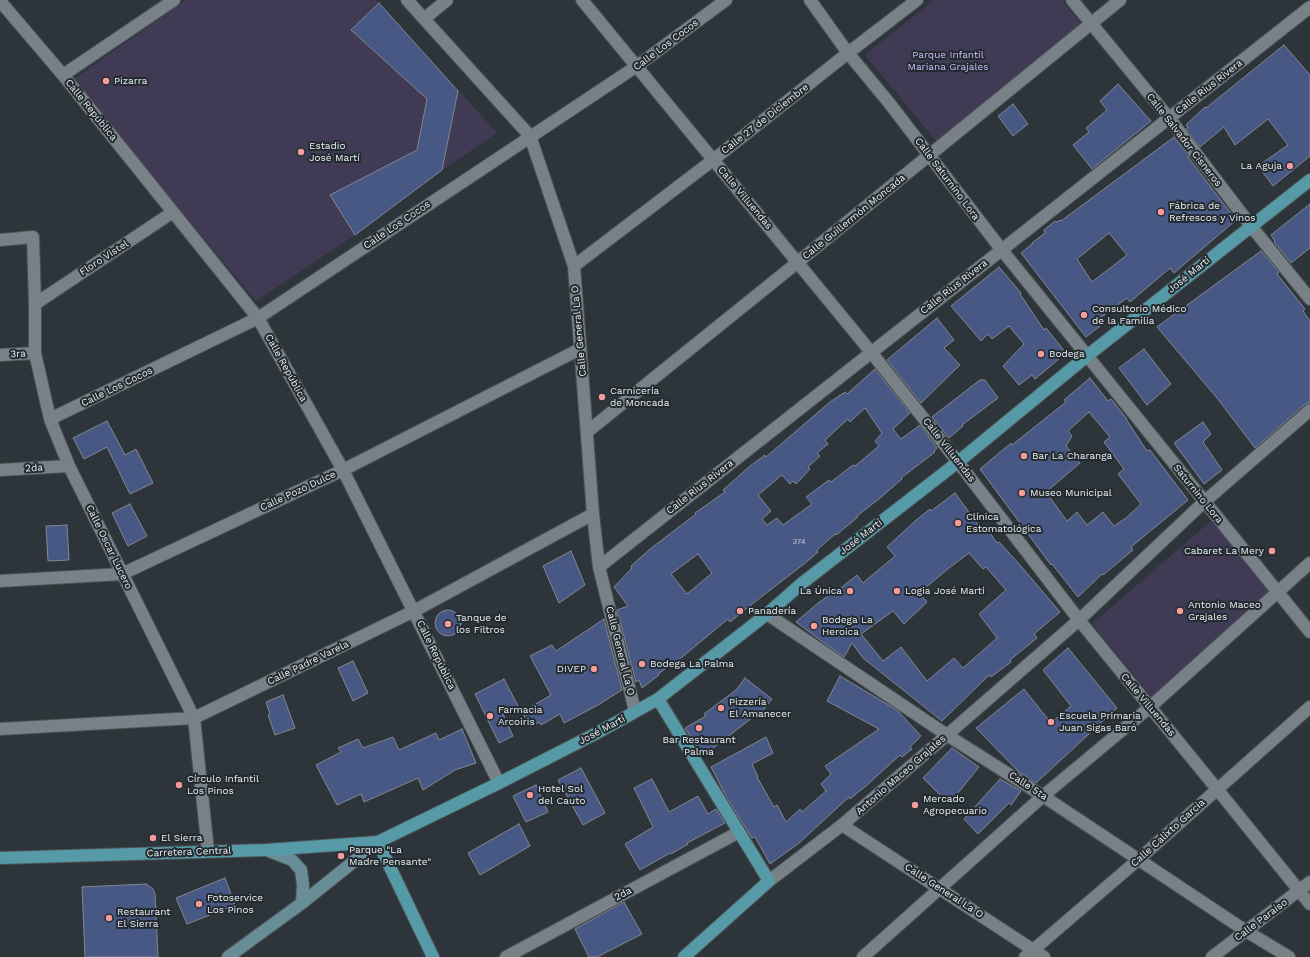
<!DOCTYPE html>
<html>
<head>
<meta charset="utf-8">
<style>
  body { margin:0 }
  canvas { display:block; background:#2d353a }
</style>
</head>
<body>
<canvas width="1310" height="957"></canvas>
<script>
const context = document.querySelector('canvas').getContext('2d');
context.lineJoin = 'round';
function fill(path, color) {
  context.fillStyle = color;
  context.fill(path, 'evenodd');
}
function shape(rows) {
  const path = new Path2D();
  for (const r of rows) {
    if (r.length === 3) {
      path.moveTo(r[0] + r[2], r[1]);
      path.arc(r[0], r[1], r[2], 0, 2 * Math.PI);
      continue;
    }
    path.moveTo(r[0], r[1]);
    for (let i = 2; i < r.length; i += 2) path.lineTo(r[i], r[i + 1]);
  }
  return path;
}
function strokePath(path, color, width, dash) {
  context.strokeStyle = color;
  context.lineWidth = width;
  context.lineCap = dash ? 'butt' : 'round';
  context.setLineDash(dash || []);
  context.stroke(path);
}
function drawText(font, color, halo, rows, align = 'center') {
  context.font = font + ' "Work Sans",sans-serif';
  context.lineWidth = 4;
  context.setLineDash([]);
  context.textBaseline = 'middle';
  context.strokeStyle = halo;
  context.fillStyle = color;
  for (const [text, x, y, turn = 0] of rows) {
    context.save();
    context.translate(x, y);
    context.rotate((+turn || 0) * Math.PI / 180);
    context.textAlign = isNaN(turn) ? turn : align;
    if (halo) context.strokeText(text, 0, 0);
    context.fillText(text, 0, 0);
    context.restore();
  }
}
fill(shape([
  [186,0,376,0,497,133,442,170,355,235,256,301,109,124,74,79],
  [934,0,1062,0,1081,24,937,142,865,55],
  [1211,521,1272,594,1152,697,1092,624]
]), '#403a55');
const building = shape([
  [379,3,458,91,442,170,355,235,330,195,417,150,427,99,351,30,379,3],
  [1284,45,1310,75,1310,156,1273,186,1258,166,1288,145,1268,119,1235,145,1224,127,1200,147,1186,129,1188,127,1186,125,1205,107,1206,108,1284,45],
  [1118,84,1151,121,1092,169,1073,145,1089,132,1086,128,1107,110,1100,101,1118,84],
  [1013,104,1028,124,1013,136,998,116,1013,104],
  [1174,137,1189,156,1188,157,1236,220,1174,273,1170,268,1130,302,1127,298,1100,318,1104,323,1086,337,1021,253,1033,243,1032,243,1045,233,1044,230,1055,221,1057,222,1060,220,1061,221,1174,137],
  [1109,233,1127,255,1092,282,1077,259,1109,233],
  [1310,204,1310,248,1291,263,1274,242,1275,241,1271,235,1310,204],
  [1261,251,1279,272,1277,274,1305,309,1303,311,1310,321,1310,402,1305,404,1255,448,1217,398,1157,327,1261,251],
  [999,267,1021,293,1020,294,1044,330,1046,328,1066,353,1035,379,1032,375,1019,385,1003,366,1024,344,1009,326,992,339,988,334,981,341,951,306,999,267],
  [937,318,954,340,944,348,960,365,921,403,887,360,937,318],
  [1144,349,1171,384,1147,405,1119,368,1144,349],
  [875,369,910,413,893,429,901,439,920,425,937,448,934,451,935,452,901,478,902,479,880,498,857,516,858,517,836,535,835,534,817,550,818,552,804,564,752,604,730,622,728,619,681,658,658,674,659,675,642,688,639,680,636,682,617,610,628,606,614,587,632,568,631,566,650,549,696,514,695,513,725,492,723,490,750,466,765,455,766,457,830,402,845,392,847,394,875,369],
  [865,408,882,433,875,441,879,446,855,466,853,465,831,482,829,480,806,497,812,504,783,525,777,518,767,525,762,519,771,511,758,495,782,475,790,484,793,481,796,484,810,469,808,467,820,456,817,453,828,444,825,440,848,419,850,422,865,408],
  [698,554,712,573,687,594,671,574,698,554],
  [1090,378,1108,401,1111,399,1127,419,1126,419,1147,451,1150,450,1188,500,1131,547,1133,550,1103,575,1102,574,1078,597,1052,564,1051,565,980,469,1011,443,1012,445,1066,402,1064,400,1090,378],
  [1089,412,1110,437,1104,442,1124,469,1118,474,1141,504,1126,518,1114,526,1103,512,1087,525,1077,512,1067,521,1046,492,1080,463,1066,446,1072,436,1068,431,1089,412],
  [980,380,985,380,998,398,962,425,963,426,949,438,932,417,980,380],
  [107,421,125,455,136,449,153,483,130,494,107,447,84,459,73,438,107,421],
  [1203,422,1211,434,1203,442,1222,470,1204,484,1174,443,1203,422],
  [955,493,981,529,985,526,997,543,999,542,1020,565,1060,612,1034,634,1037,638,1010,660,1011,662,991,677,989,675,942,721,863,658,852,643,844,657,824,643,796,622,818,603,831,594,832,595,857,575,863,583,895,556,887,547,915,521,930,509,931,511,955,493],
  [969,553,983,569,986,567,1006,590,979,614,997,638,963,668,954,658,927,681,901,647,883,661,861,634,893,611,904,624,927,602,919,593,949,568,969,553],
  [130,504,147,536,128,546,112,513,130,504],
  [67,525,69,560,48,561,46,526,67,525],
  [571,551,585,585,559,603,543,566,571,551],
  [448,623,13],
  [604,619,622,690,598,705,564,723,560,714,541,725,540,722,530,727,522,712,551,695,530,656,552,645,556,651,604,619],
  [1068,648,1117,708,1036,783,1019,772,976,728,1024,689,1051,723,1071,706,1043,670,1068,648],
  [353,661,368,693,353,701,338,668,353,661],
  [840,676,897,710,921,736,910,747,912,749,902,757,900,755,866,786,850,799,849,797,799,843,770,864,755,837,752,838,727,798,711,767,766,737,773,753,752,764,758,777,757,777,774,807,777,805,786,822,800,809,802,812,826,791,821,784,831,774,825,766,879,729,827,701,840,676],
  [745,678,772,699,759,716,757,714,703,756,685,728,706,716,704,714,736,690,745,678],
  [504,679,518,706,503,714,513,736,499,743,475,694,504,679],
  [283,695,295,728,275,735,268,715,270,714,266,702,283,695],
  [462,729,476,763,455,770,423,790,418,778,364,802,361,794,337,805,316,765,341,752,338,748,358,739,363,748,393,737,399,750,436,733,439,740,462,729],
  [952,748,979,767,949,804,923,778,952,748],
  [581,768,605,813,583,825,558,780,581,768],
  [652,779,669,812,698,796,708,814,716,809,725,823,687,843,688,844,671,854,670,853,640,870,625,844,653,827,634,788,652,779],
  [1000,779,1021,791,1011,805,1009,803,978,834,964,819,1000,779],
  [536,785,548,812,526,822,513,796,536,785],
  [519,824,530,846,480,875,468,853,519,824],
  [225,878,235,905,187,924,176,898,225,878],
  [146,884,153,889,155,894,158,957,85,957,82,887,146,884],
  [624,902,642,934,597,957,589,957,575,929,624,902]
]);
fill(building, '#475884');
strokePath(building, '#83868f', 1);
const minor = shape([
  [407,0,530,136,574,266,593,514,599,567,635,711],
  [582,0,871,352,958,462,1079,620,1217,789,1310,904],
  [1072,0,1169,118,1251,226,1310,299],
  [0,1,63,75,258,318,343,470,499,783],
  [425,18,447,0],
  [63,75,174,0],
  [0,240,33,237,35,304,35,353,50,419,69,466,194,718,208,851],
  [574,266,713,160,848,53,917,0],
  [35,304,173,212],
  [0,355,35,353],
  [50,419,258,318,637,66,726,0],
  [587,432,798,262,1120,0],
  [0,470,69,466],
  [599,567,1310,7],
  [0,581,122,574,343,470,580,349],
  [767,614,947,735,1043,796,1246,931,1289,957],
  [0,729,194,718,414,611,593,514],
  [842,825,1044,957],
  [506,957,739,832],
  [863,957,1043,796,1150,707,1310,563],
  [1025,957,1139,859,1310,707],
  [1212,957,1310,882]
]);
const tertiary = shape([
  [810,0,848,53,890,104,1001,249,1310,632],
  [769,881,842,825,947,735,1079,620,1204,502,1310,410]
]);
const secondary = shape([
  [266,850,292,860,301,870,303,885,302,903],
  [228,957,302,903,378,842]
]);
const primary = shape([
  [658,699,769,881,684,957],
  [378,842,433,957],
  [0,858,266,850,378,842,499,783,597,733,658,699,767,614,801,584,958,462,1087,356,1310,180]
]);
strokePath(minor, '#4c5357', 14);
strokePath(tertiary, '#4c5357', 14);
strokePath(secondary, '#4c5357', 14);
strokePath(primary, '#4c5357', 14);
strokePath(minor, '#788187', 12);
strokePath(tertiary, '#788187', 12);
strokePath(secondary, '#688d97', 12);
strokePath(primary, '#579aa7', 12);
for (const [x, y, r, color] of [
  [106,81,4,"#f59b9c"],
  [301,152,4,"#f59b9c"],
  [1290,166,4,"#f59b9c"],
  [1161,212,4,"#f59b9c"],
  [1084,315,4,"#f59b9c"],
  [1041,354,4,"#f59b9c"],
  [602,397,4,"#f59b9c"],
  [1024,456,4,"#f59b9c"],
  [1022,493,4,"#f59b9c"],
  [958,523,4,"#f59b9c"],
  [1272,551,4,"#f59b9c"],
  [850,591,4,"#f59b9c"],
  [897,591,4,"#f59b9c"],
  [740,611,4,"#f59b9c"],
  [1180,611,4,"#f59b9c"],
  [448,624,4,"#f59b9c"],
  [814,626,4,"#f59b9c"],
  [642,664,4,"#f59b9c"],
  [594,669,4,"#f59b9c"],
  [721,708,4,"#f59b9c"],
  [490,716,4,"#f59b9c"],
  [1051,722,4,"#f59b9c"],
  [699,728,4,"#f59b9c"],
  [179,785,4,"#f59b9c"],
  [530,795,4,"#f59b9c"],
  [915,805,4,"#f59b9c"],
  [153,838,4,"#f59b9c"],
  [341,856,4,"#f59b9c"],
  [199,904,4,"#f59b9c"],
  [109,918,4,"#f59b9c"]
]) {
  const dot = new Path2D();
  dot.arc(x, y, r, 0, 2 * Math.PI);
  context.fillStyle = color;
  context.fill(dot);
  strokePath(dot, '#232b30', 1.5);
}
drawText('8px', '#c1c8d6', null, [
  ["374",799,542]
]);
drawText('10px', '#eaeef2', '#232b30', [
  ["Calle Los Cocos",666,45,-37],
  ["Calle Rius Rivera",1209,87,-38],
  ["Calle República",91,110,51],
  ["Calle 27 de Diciembre",765,119,-38],
  ["Calle Salvador Cisneros",1184,140,52],
  ["Calle Saturnino Lora",947,179,53],
  ["Calle Villuendas",745,198,50],
  ["Calle Guillermón Moncada",854,217,-39],
  ["Calle Los Cocos",397,225,-34],
  ["Floro Vistel",104,258,-33],
  ["José Martí",1189,275,-39],
  ["Calle Rius Rivera",954,287,-38],
  ["Calle General La O",579,331,-95],
  ["3ra",18,354,-3],
  ["Calle República",286,368,61],
  ["Calle Los Cocos",117,387,-26],
  ["Calle Villuendas",949,450,52],
  ["2da",34,468,-4],
  ["Calle Rius Rivera",700,487,-38],
  ["Calle Pozo Dulce",298,491,-25],
  ["Saturnino Lora",1198,494,51],
  ["José Martí",861,537,-38],
  ["Calle Oscar Lucero",109,547,64],
  ["Calle General La O",620,651,76],
  ["Calle República",436,655,64],
  ["Calle Padre Varela",308,663,-26],
  ["Calle Villuendas",1148,705,50],
  ["José Martí",602,730,-28],
  ["Antonio Maceo Grajales",901,775,-41],
  ["Calle 5ta",1028,786,33],
  ["Calle Calixto García",1168,833,-42],
  ["Carretera Central",189,852,-2],
  ["Calle General La O",944,891,33],
  ["2da",623,894,-28],
  ["Calle Paraíso",1261,920,-37]
]);
drawText('10px', '#cbbcf8', '#232b30', [
  ["Parque Infantil",948,55],
  ["Mariana Grajales",948,67]
]);
drawText('10px', '#eaeef2', '#232b30', [
  ["Pizarra",114,81],
  ["Estadio",309,146],
  ["José Martí",309,158],
  ["La Aguja",1282,166,"right"],
  ["Fábrica de",1169,206],
  ["Refrescos y Vinos",1169,218],
  ["Consultorio Médico",1092,309],
  ["de la Familia",1092,321],
  ["Bodega",1049,354],
  ["Carnicería",610,391],
  ["de Moncada",610,403],
  ["Bar La Charanga",1032,456],
  ["Museo Municipal",1030,493],
  ["Clínica",966,517],
  ["Estomatológica",966,529],
  ["Cabaret La Mery",1264,551,"right"],
  ["La Única",842,591,"right"],
  ["Logia José Martí",905,591],
  ["Antonio Maceo",1188,605],
  ["Grajales",1188,617],
  ["Panadería",748,611],
  ["Tanque de",456,618],
  ["los Filtros",456,630],
  ["Bodega La",822,620],
  ["Heroica",822,632],
  ["Bodega La Palma",650,664],
  ["DIVEP",586,669,"right"],
  ["Pizzería",729,702],
  ["El Amanecer",729,714],
  ["Farmacia",498,710],
  ["Arcoiris",498,722],
  ["Escuela Primaria",1059,716],
  ["Juan Sigas Baró",1059,728],
  ["Bar Restaurant",699,740,"center"],
  ["Palma",699,752,"center"],
  ["Círculo Infantil",187,779],
  ["Los Pinos",187,791],
  ["Hotel Sol",538,789],
  ["del Cauto",538,801],
  ["Mercado",923,799],
  ["Agropecuario",923,811],
  ["El Sierra",161,838],
  ["Parque \"La",349,850],
  ["Madre Pensante\"",349,862],
  ["Fotoservice",207,898],
  ["Los Pinos",207,910],
  ["Restaurant",117,912],
  ["El Sierra",117,924]
], 'left');
</script>
</body>
</html>
